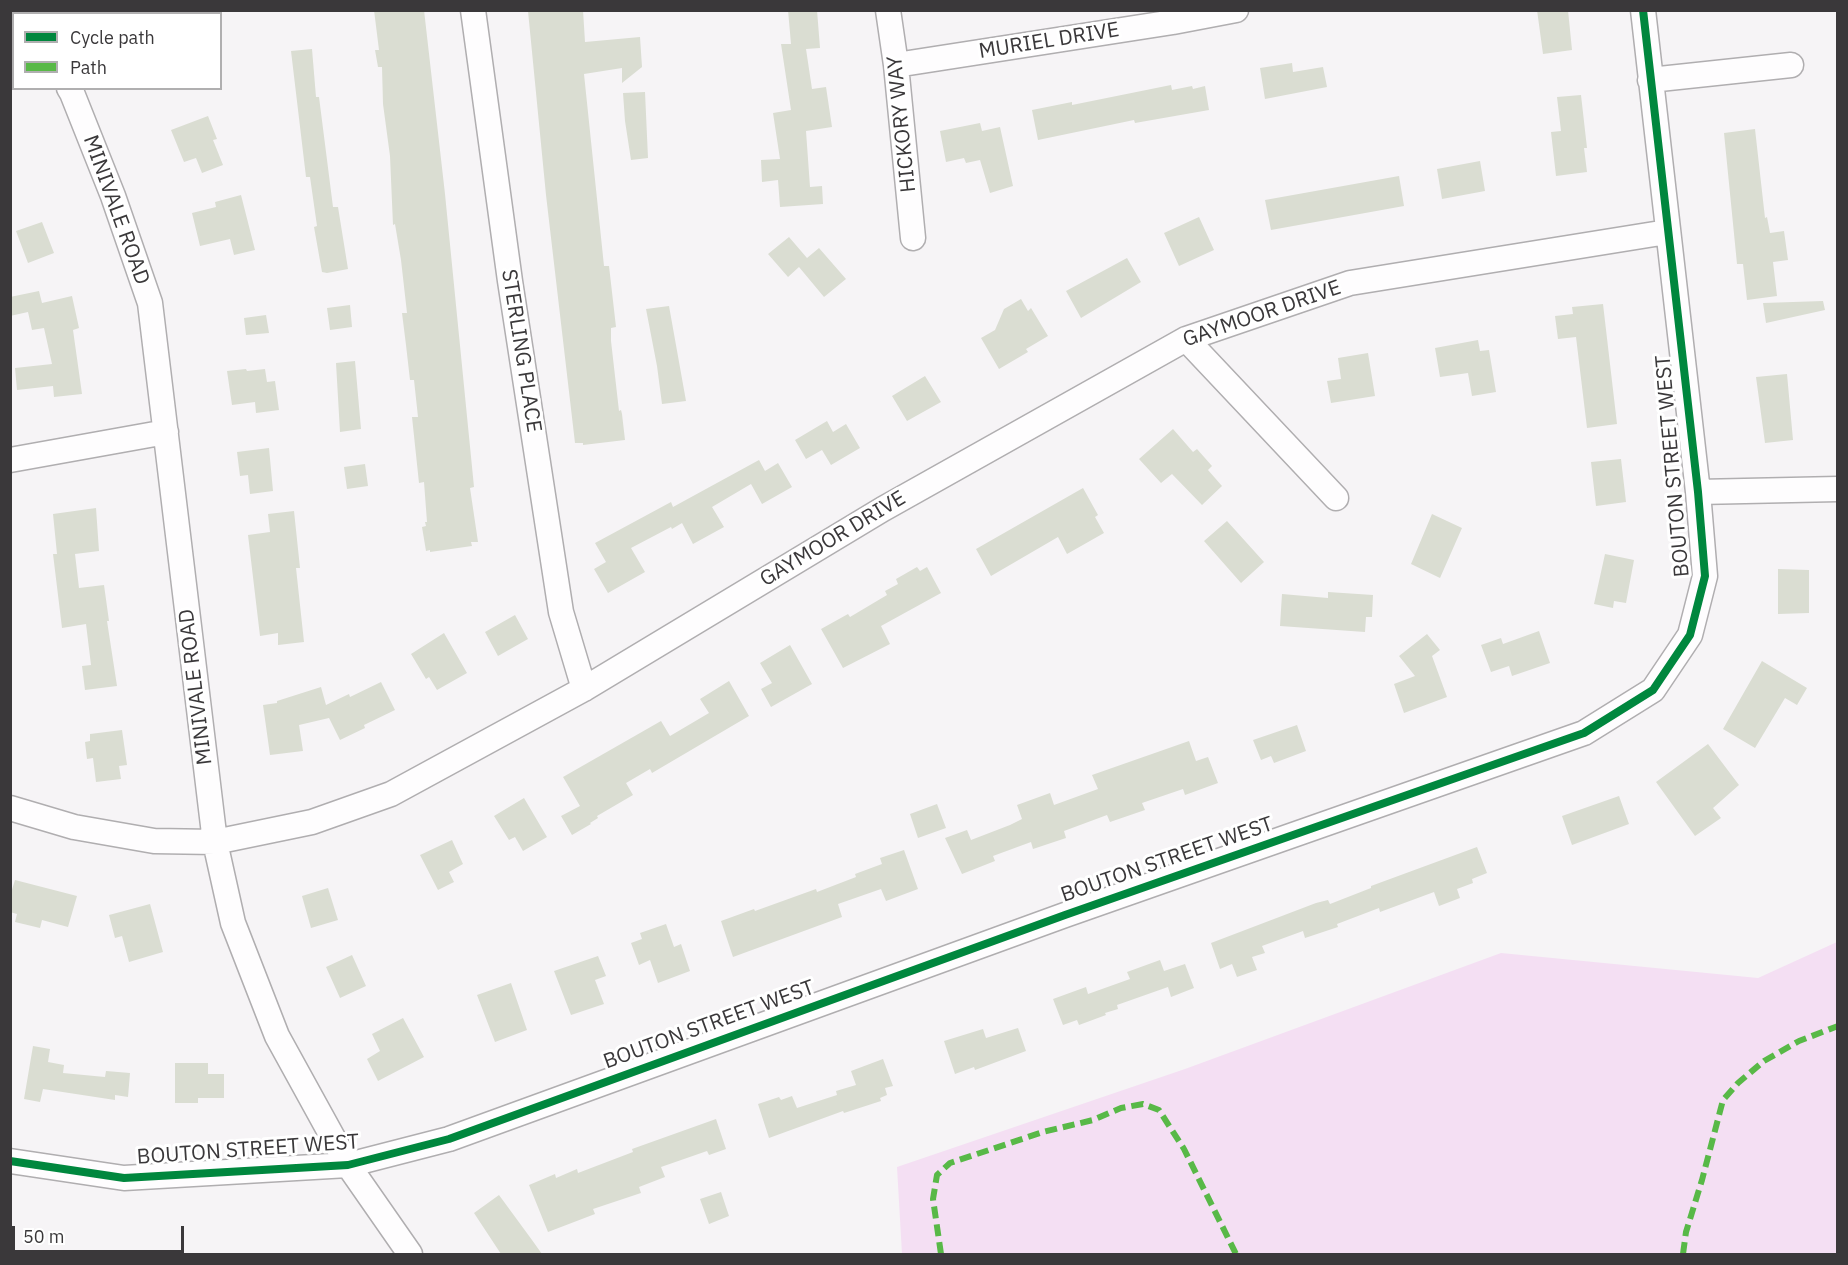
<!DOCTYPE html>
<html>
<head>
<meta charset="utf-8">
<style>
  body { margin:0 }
  #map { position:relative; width:1848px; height:1265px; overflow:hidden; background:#f6f4f6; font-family:"IBM Plex Sans",sans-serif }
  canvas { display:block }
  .frame { position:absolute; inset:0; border:12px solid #3a383a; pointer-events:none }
  .legend { position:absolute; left:12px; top:12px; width:210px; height:78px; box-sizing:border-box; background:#fff; border:2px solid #b0afb0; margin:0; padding:8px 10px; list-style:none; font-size:18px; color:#3a383a }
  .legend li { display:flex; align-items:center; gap:12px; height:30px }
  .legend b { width:30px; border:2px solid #b0afb0 }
  .scale { position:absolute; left:12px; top:1226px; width:172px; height:27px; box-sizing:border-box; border:3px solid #3a383a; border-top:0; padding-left:8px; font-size:18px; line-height:21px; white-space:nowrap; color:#3a383a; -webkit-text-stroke:4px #fff; paint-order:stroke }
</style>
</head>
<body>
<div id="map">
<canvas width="1848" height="1265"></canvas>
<div class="frame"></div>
<ul class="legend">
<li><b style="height:8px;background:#00873e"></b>Cycle path</li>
<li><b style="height:8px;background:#58b947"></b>Path</li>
</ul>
<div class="scale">50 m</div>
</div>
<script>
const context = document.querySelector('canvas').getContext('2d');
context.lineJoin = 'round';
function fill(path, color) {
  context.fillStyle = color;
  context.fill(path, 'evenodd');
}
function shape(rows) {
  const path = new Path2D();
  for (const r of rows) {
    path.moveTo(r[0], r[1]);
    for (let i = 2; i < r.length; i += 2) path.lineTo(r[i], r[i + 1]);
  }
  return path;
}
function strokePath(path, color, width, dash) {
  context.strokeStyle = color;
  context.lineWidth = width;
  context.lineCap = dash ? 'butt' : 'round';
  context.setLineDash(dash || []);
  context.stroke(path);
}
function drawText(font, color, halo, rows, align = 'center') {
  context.font = font + ' "IBM Plex Sans",sans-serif';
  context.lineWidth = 6;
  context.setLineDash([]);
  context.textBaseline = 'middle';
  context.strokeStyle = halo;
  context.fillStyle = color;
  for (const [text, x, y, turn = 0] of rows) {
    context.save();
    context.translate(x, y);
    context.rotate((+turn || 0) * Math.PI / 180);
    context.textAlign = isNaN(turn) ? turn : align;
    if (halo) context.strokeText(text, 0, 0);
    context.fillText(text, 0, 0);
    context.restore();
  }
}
fill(shape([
  [1837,942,1837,1254,902,1254,897,1167,1185,1069,1501,953,1758,978]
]), '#f4dff3');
fill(shape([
  [374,10,424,10,445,194,474,487,470,488,478,542,471,542,472,546,430,552,430,550,426,551,422,527,426,526,425,522,427,522,424,482,419,483,412,417,418,417,414,380,410,380,406,345,402,313,407,313,401,260,395,224,393,225,390,156,383,104,382,67,378,67,375,50,379,50],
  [583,10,585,42,640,37,642,67,622,83,622,68,584,74,604,266,609,266,616,327,611,328,611,341,619,411,621,410,622,414,625,440,583,445,583,443,575,443,546,195,528,11],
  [788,10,817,10,820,48,806,49,812,89,826,87,832,127,806,131,810,187,822,186,823,204,780,207,778,180,762,182,761,160,780,159,773,113,791,110,781,44,791,44],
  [1537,10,1568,10,1572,50,1543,54],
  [312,49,316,97,319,97,333,207,338,207,348,269,327,273,322,272,314,227,317,226,310,177,306,177,291,51],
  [1292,63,1293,72,1323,67,1327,87,1265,99,1260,68],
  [1171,85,1172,90,1192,86,1193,89,1205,86,1209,110,1135,123,1134,120,1038,140,1032,110,1072,102,1072,105],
  [645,92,648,158,631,160,625,121,623,93],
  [1581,95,1587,148,1584,148,1587,172,1556,176,1551,132,1561,131,1557,97],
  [208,116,217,139,213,140,223,165,202,173,196,158,184,162,171,130],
  [980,123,982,131,1000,127,1013,186,990,193,980,160,966,163,964,158,946,162,940,131],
  [1755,129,1765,218,1767,217,1770,233,1784,231,1788,260,1773,262,1777,296,1747,300,1743,264,1737,264,1724,133],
  [1480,161,1485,191,1442,199,1437,169],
  [1399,176,1404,206,1271,230,1265,200],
  [241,195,255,250,234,255,230,239,200,246,192,213,216,207,215,202],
  [1199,217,1214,250,1179,266,1164,233],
  [42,222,54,253,28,263,16,231],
  [789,237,807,258,819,248,846,279,824,297,799,267,788,277,768,254],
  [1127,258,1141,282,1081,318,1066,291],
  [39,291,42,303,72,296,79,328,73,330,82,394,54,397,53,386,17,390,15,368,52,364,44,328,32,330,28,312,10,316,10,297],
  [1021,299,1028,311,1031,308,1048,336,1026,349,1028,352,999,369,981,338,995,330,1004,309],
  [1823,301,1825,310,1766,323,1763,303],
  [1603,304,1617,424,1587,428,1576,337,1558,339,1555,316,1573,314,1572,307],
  [350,305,352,327,330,330,327,308],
  [669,306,686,401,662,404,657,366,646,309],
  [266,315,269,333,246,335,244,318],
  [1478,340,1480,351,1489,350,1496,392,1472,396,1468,373,1440,377,1435,348],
  [1368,353,1375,396,1331,403,1327,381,1341,379,1338,358],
  [355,361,361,429,340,432,336,363],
  [246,369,247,371,265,369,267,382,275,381,279,410,256,413,255,402,232,405,227,371],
  [1787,374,1793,440,1765,443,1756,377],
  [925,376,941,402,907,421,892,396],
  [827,421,833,432,846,424,860,448,831,465,822,450,806,459,795,440],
  [1173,429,1193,452,1197,449,1212,466,1208,470,1222,486,1202,505,1172,474,1161,483,1139,459],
  [269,448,273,491,250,494,248,475,240,476,237,452],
  [1621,459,1626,502,1596,506,1591,462],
  [759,460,765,471,778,463,792,487,762,504,751,484,712,507,724,527,693,544,682,523,672,529,671,527,631,548,645,572,608,593,594,569,606,562,595,543,671,502,673,507],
  [365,464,368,486,347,489,344,467],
  [1083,488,1098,515,1095,517,1104,533,1067,554,1058,537,991,576,976,549],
  [96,508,99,551,75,554,79,588,104,585,109,621,107,621,117,686,85,690,82,666,91,665,86,624,62,628,53,554,57,554,53,514],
  [294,511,300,568,296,568,304,642,278,645,278,633,260,636,248,535,270,532,268,514],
  [1432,514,1462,528,1440,578,1411,564],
  [1227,521,1264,562,1241,583,1204,541],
  [1605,554,1634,560,1626,603,1614,601,1613,608,1594,604],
  [917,567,920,571,927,567,941,593,881,626,890,644,843,668,821,629,848,614,850,617,887,595,885,591,898,584,896,579],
  [1778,569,1809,570,1809,613,1778,614],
  [1328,592,1373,595,1372,617,1366,617,1365,632,1280,626,1282,594,1328,598],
  [515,615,528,639,498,656,485,632],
  [1539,631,1550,663,1512,676,1509,666,1491,672,1481,645,1501,638,1503,644],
  [444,633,467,673,437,690,429,677,426,679,411,654],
  [1427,634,1440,650,1432,656,1447,697,1404,713,1394,684,1415,676,1399,656],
  [790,645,812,684,771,707,761,689,772,683,760,663],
  [1762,661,1807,688,1797,705,1785,698,1755,748,1723,729],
  [729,681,749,716,652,773,650,769,626,783,633,795,597,816,598,818,590,823,591,824,572,835,561,816,580,806,563,777,661,721,670,736,709,713,700,699],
  [381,682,395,710,364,725,365,728,340,740,329,718,299,725,303,751,270,755,263,705,277,703,277,701,321,687,326,705,349,694,350,697],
  [1297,725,1306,751,1274,763,1271,756,1261,760,1253,740],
  [122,730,127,765,119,766,121,779,96,782,93,758,87,759,85,742,90,741,90,734],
  [1189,741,1196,761,1208,757,1218,783,1185,795,1183,789,1142,803,1145,810,1110,822,1107,815,1064,831,1066,838,1033,849,1031,842,993,856,995,861,962,874,945,838,967,830,971,840,1010,825,1022,819,1017,805,1050,793,1054,805,1098,789,1092,775],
  [1708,744,1739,785,1713,808,1721,818,1695,836,1656,782],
  [1619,796,1629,824,1572,845,1562,816],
  [524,798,547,837,523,851,515,837,509,840,494,816],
  [937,804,946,828,918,838,910,814],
  [452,840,463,864,449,872,454,882,438,890,420,855],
  [1477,847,1487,873,1472,879,1473,883,1457,889,1460,898,1439,906,1434,892,1380,912,1379,908,1337,924,1338,927,1305,938,1303,931,1262,946,1265,953,1252,957,1257,970,1237,977,1232,964,1220,969,1211,943,1316,903,1328,900,1330,904,1371,888,1371,886],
  [904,850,918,889,886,901,881,889,838,904,842,917,733,957,721,921,754,909,755,911,816,889,817,892,856,877,855,874,882,864,880,858],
  [15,880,77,896,68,927,42,920,40,928,15,922,17,914,10,912,10,896],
  [328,888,338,920,311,928,302,896],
  [150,904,163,952,129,962,122,936,115,938,109,915],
  [666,924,674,947,681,944,690,971,658,983,650,960,639,965,631,943,642,939,640,933],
  [352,955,366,986,340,998,326,967],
  [598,956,606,976,595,980,604,1004,571,1015,554,971],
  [1160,960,1164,971,1185,964,1194,988,1171,997,1168,987,1117,1005,1118,1009,1105,1013,1106,1015,1079,1025,1077,1020,1063,1025,1053,999,1086,987,1088,994,1130,979,1127,972],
  [511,983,527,1030,495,1042,477,995],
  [403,1018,424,1057,378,1081,367,1059,380,1051,372,1034],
  [1018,1028,1026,1051,975,1070,974,1067,955,1074,944,1041,983,1029,986,1038],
  [33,1046,50,1049,48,1062,64,1065,63,1073,105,1077,106,1071,130,1073,128,1097,115,1095,115,1100,43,1089,40,1102,24,1099],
  [883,1059,893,1086,885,1088,887,1095,880,1098,881,1101,844,1113,843,1111,769,1138,758,1104,779,1097,781,1100,792,1096,797,1108,837,1095,836,1091,856,1085,851,1071],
  [175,1063,208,1063,208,1074,224,1074,224,1098,198,1098,198,1103,175,1103],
  [716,1119,726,1149,709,1155,707,1151,661,1167,665,1177,639,1187,641,1193,593,1209,595,1214,548,1232,529,1185,555,1174,556,1178,577,1169,578,1173,633,1152,632,1149],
  [721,1192,729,1216,709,1224,700,1199],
  [499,1195,532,1240,542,1254,501,1254,474,1213]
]), '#daddd2');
const minor = shape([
  [473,10,510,281,561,612,584,689],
  [888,10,896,65,913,238],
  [10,15,14,19],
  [896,65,1173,22,1236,10],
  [1650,80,1791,65],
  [69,88,72,93,113,196,150,303,215,842,233,923,277,1036,348,1165,410,1254],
  [1186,339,1336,498],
  [10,460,166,432],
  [1698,492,1838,489],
  [10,808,74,827,154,841,215,842,312,822,391,794,584,689,883,509,1186,339,1350,283,1667,232],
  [10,1161,124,1178,348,1165,449,1139,1065,915,1584,733,1653,690,1690,635,1705,576,1698,492,1643,10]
]);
strokePath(minor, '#b0aeb0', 27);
strokePath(minor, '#fefdfe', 24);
strokePath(shape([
  [941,1254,933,1199,937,1175,950,1163,1043,1132,1093,1120,1121,1108,1143,1104,1159,1110,1184,1149,1236,1254],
  [1683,1254,1686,1232,1702,1180,1723,1100,1738,1083,1764,1061,1799,1041,1838,1026]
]), '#58b947', 6, [12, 6]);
strokePath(shape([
  [10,1161,124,1178,348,1165,449,1139,1065,915,1584,733,1653,690,1690,635,1705,576,1698,492,1643,10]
]), '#00873e', 8);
drawText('21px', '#3a383a', '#fff', [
  ["MURIEL DRIVE",1049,41,-9],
  ["HICKORY WAY",902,124,-96],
  ["MINIVALE ROAD",116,210,70],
  ["GAYMOOR DRIVE",1262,314,-19],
  ["STERLING PLACE",521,351,81],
  ["BOUTON STREET WEST",1673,466,-95],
  ["GAYMOOR DRIVE",833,539,-31],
  ["MINIVALE ROAD",196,687,-97],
  ["BOUTON STREET WEST",1167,860,-19],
  ["BOUTON STREET WEST",709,1025,-20],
  ["BOUTON STREET WEST",248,1150,-4]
]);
</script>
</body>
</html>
